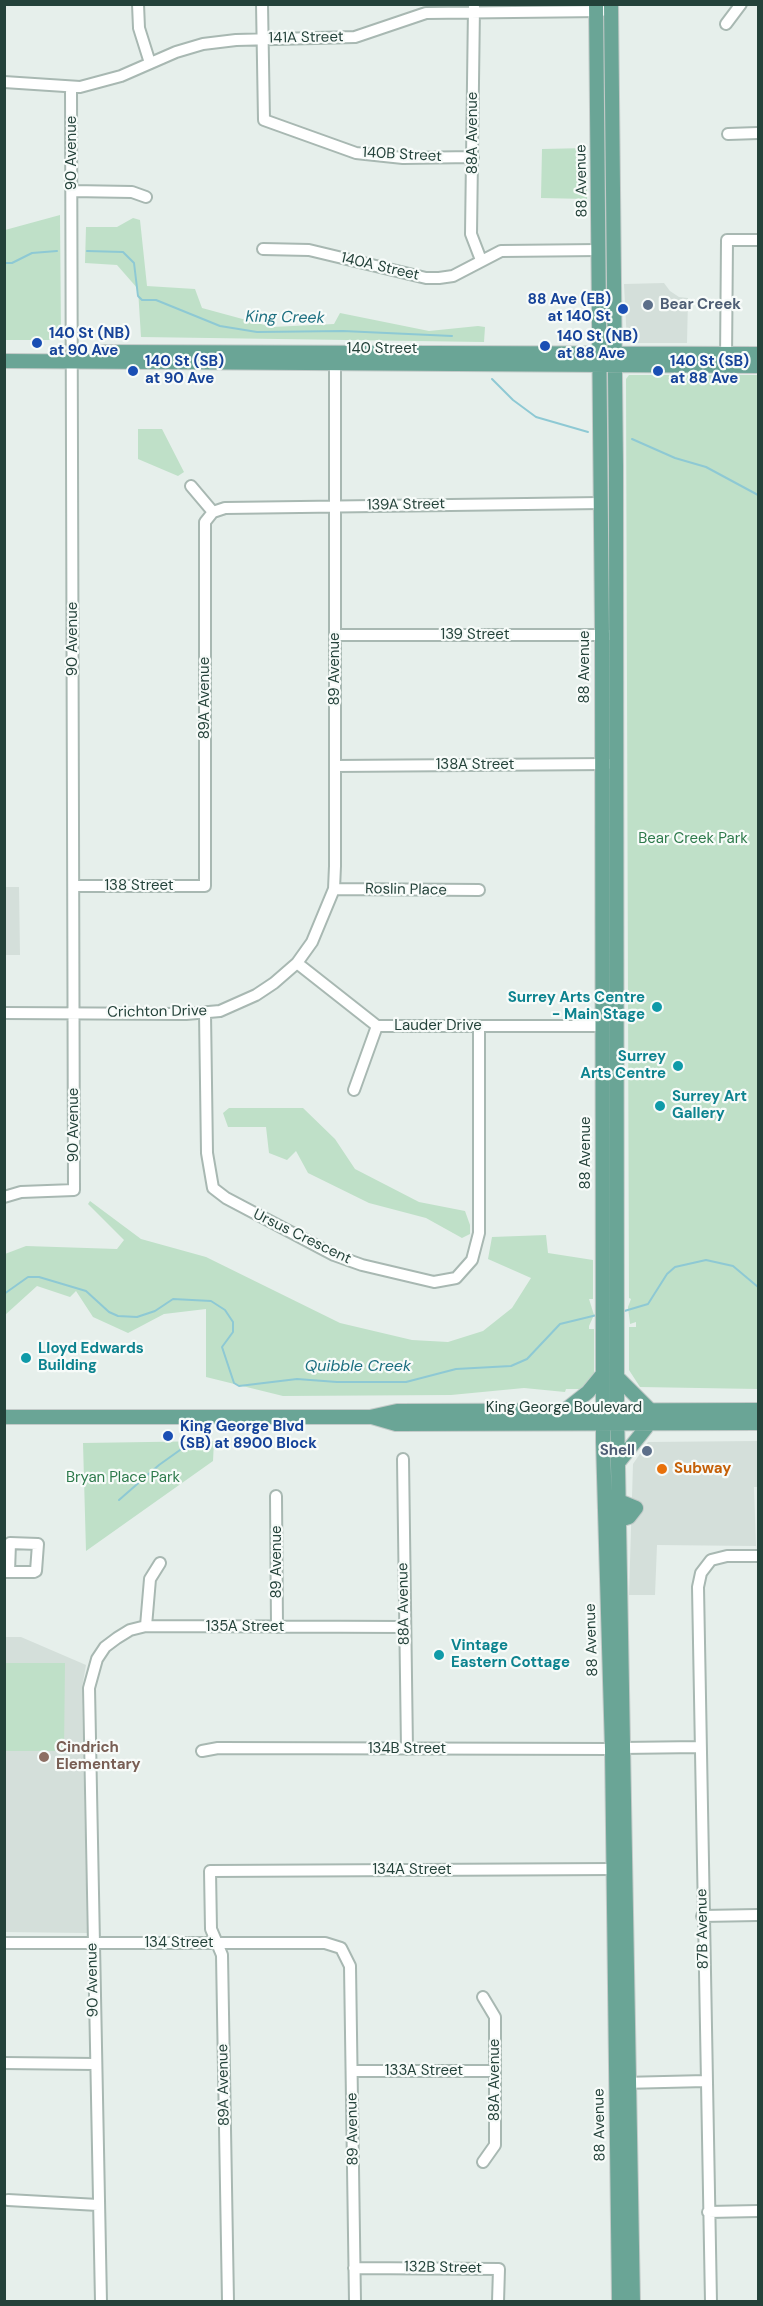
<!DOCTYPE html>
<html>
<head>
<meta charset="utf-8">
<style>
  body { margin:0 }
  #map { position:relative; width:763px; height:2306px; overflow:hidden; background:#e6efeb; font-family:"DM Sans",sans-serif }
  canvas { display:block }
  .frame { position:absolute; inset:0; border:6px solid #24423a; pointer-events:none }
</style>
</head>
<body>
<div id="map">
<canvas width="763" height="2306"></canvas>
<div class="frame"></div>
</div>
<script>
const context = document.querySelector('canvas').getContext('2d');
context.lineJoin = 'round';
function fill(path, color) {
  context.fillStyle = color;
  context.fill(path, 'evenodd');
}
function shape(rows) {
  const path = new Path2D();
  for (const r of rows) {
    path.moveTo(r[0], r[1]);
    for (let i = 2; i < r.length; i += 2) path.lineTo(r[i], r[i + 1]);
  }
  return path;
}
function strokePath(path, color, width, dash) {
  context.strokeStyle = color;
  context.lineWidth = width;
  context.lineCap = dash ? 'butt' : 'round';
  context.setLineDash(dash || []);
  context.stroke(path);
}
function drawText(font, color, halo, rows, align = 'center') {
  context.font = font + ' "DM Sans",sans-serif';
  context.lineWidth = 4.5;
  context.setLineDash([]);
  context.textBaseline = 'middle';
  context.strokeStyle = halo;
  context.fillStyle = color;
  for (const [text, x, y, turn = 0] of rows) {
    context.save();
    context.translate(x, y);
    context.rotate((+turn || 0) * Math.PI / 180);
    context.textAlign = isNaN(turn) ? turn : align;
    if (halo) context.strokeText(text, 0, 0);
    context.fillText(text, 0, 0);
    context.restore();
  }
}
fill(shape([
  [664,283,670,291,679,297,688,298,687,343,627,343,624,284],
  [4,788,5,887,19,887,20,955,5,955],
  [758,1441,758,1487,754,1487,756,1546,657,1545,655,1595,629,1595,633,1464,648,1442],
  [5,1637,21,1637,86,1665,82,1688,87,1933,5,1932]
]), '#d4dfda');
fill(shape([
  [587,148,587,199,541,198,542,149],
  [60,215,61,334,54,340,5,340,5,230],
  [133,218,140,220,147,286,195,289,202,308,272,327,334,324,340,313,429,331,478,326,485,327,484,342,141,337,138,289,117,265,85,263,86,227,117,227],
  [629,375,758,375,758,1389,640,1387,629,1370,629,1327,636,1327,636,1322,630,1324,628,1307,631,1299,629,1298,626,379],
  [138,429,162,429,184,472,178,476,138,459],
  [229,1108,303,1108,335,1139,355,1169,419,1202,465,1211,470,1225,470,1234,462,1238,426,1218,369,1203,308,1173,296,1151,287,1160,269,1153,266,1127,228,1127,223,1113],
  [90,1201,141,1239,206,1257,340,1323,412,1340,448,1342,483,1331,512,1308,531,1278,488,1259,492,1237,546,1235,548,1253,593,1260,593,1299,589,1299,594,1315,589,1326,589,1329,594,1329,594,1373,582,1389,566,1389,565,1392,524,1388,451,1395,283,1396,206,1377,206,1309,164,1314,128,1333,93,1317,76,1291,70,1297,37,1286,5,1315,5,1254,26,1246,117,1249,124,1240,88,1204],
  [214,1441,213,1461,86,1551,83,1443],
  [5,1663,65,1663,64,1751,5,1751]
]), '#bfe0c8');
strokePath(shape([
  [87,251,123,252,134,263,138,296,142,300,156,300,220,326,257,332,343,331,452,336],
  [4,263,12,263,32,253,57,251],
  [492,379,513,400,536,417,588,432],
  [632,439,675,458,706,467,758,495],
  [4,1294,28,1277,39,1277,86,1291,109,1312,118,1316,137,1317,155,1311,173,1299,211,1301,225,1310,233,1322,233,1332,222,1347,234,1383,239,1386,297,1379,337,1382,406,1382,456,1369,511,1366,527,1359,560,1324,597,1315],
  [621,1312,648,1304,667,1274,675,1267,706,1260,733,1266,758,1287],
  [119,1500,159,1465,194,1440]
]), '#8ec9d4', 2);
const minor = shape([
  [138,4,139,28,150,63],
  [262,4,264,120,356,153,403,158,473,157],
  [474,7,471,234,481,260],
  [726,24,741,4],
  [4,82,80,87,121,76,176,52,203,44,236,40,355,37,426,13,602,11],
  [728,134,758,133],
  [72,191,132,192,146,197],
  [263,249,309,250,426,278,439,278,453,276,501,251,599,250],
  [726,360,727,240,758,240],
  [191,486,213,512],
  [335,635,615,635],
  [335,766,608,764],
  [74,886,205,886,205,522,213,512,225,508,601,503],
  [334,889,479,890],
  [297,963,377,1026,602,1026],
  [4,1013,186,1014,220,1011,256,995,274,983,297,963,312,942,334,889,335,866,335,365],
  [205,1013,207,1153,213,1188,226,1198,334,1255,362,1265,434,1282,456,1278,472,1260,479,1233,479,1026],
  [354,1090,377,1026],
  [4,1197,21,1192,74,1190,71,87],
  [403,1459,407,1749],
  [276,1496,277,1627],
  [4,1572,34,1572,36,1571,38,1544,10,1543,9,1572],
  [146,1626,150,1579,160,1563],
  [621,1748,700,1747],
  [202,1751,218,1748,612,1749],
  [702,1916,758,1915],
  [4,1943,325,1943,341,1948,350,1966,355,2302],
  [483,1997,495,2017,495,2145,483,2162],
  [4,2063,95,2064],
  [352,2071,495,2071],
  [622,2083,706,2081],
  [8,2200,98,2205],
  [708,2212,758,2211],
  [354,2268,499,2269,498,2302],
  [101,2302,89,1688,97,1659,105,1647,117,1638,130,1630,146,1626,405,1627],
  [228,2302,222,1955,211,1929,210,1871,614,1869],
  [711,2302,698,1587,701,1573,711,1560,727,1556,758,1556]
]);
const major = shape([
  [596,4,602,635,603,1442,612,1749,619,2302],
  [611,4,616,466,617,1410,633,2302],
  [103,352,758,354],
  [4,361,758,366],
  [617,1377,650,1410],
  [564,1411,588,1392,602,1375],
  [4,1417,370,1417,397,1411,758,1410],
  [372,1417,396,1424,758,1423],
  [618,1463,649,1424],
  [619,1501,636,1508,629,1517,619,1520]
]);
strokePath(minor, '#a8b8b2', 14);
strokePath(major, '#c2cac8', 16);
strokePath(minor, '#fff', 10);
strokePath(major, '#6aa596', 14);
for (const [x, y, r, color] of [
  [648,305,6,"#5c6f8a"],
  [623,309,6,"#1a4fb4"],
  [37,343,6,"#1a4fb4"],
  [545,346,6,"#1a4fb4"],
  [133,371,6,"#1a4fb4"],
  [658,371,6,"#1a4fb4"],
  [657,1007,6,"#0f9aa8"],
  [678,1066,6,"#0f9aa8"],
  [660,1106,6,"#0f9aa8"],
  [26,1358,6,"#0f9aa8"],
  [168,1436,6,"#1a4fb4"],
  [647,1451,6,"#5c6f8a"],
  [662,1469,6,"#e8710a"],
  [439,1655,6,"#0f9aa8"],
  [44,1757,6,"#8d6e63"]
]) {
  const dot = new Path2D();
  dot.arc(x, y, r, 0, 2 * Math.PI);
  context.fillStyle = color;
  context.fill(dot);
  strokePath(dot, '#f7fbf9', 2);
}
drawText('15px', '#24423a', '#f7fbf9', [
  ["141A Street",306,38,-1],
  ["88A Avenue",473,133,-90],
  ["90 Avenue",72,153,-90],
  ["140B Street",402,155,3],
  ["88 Avenue",582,181,-91],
  ["140A Street",380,267,13],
  ["140 Street",382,349],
  ["139A Street",406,505,-1],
  ["139 Street",475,635],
  ["90 Avenue",73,639,-90],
  ["88 Avenue",585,667,-90],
  ["89 Avenue",335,669,-90],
  ["89A Avenue",205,698,-90],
  ["138A Street",475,765],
  ["138 Street",139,886],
  ["Roslin Place",406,890,1],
  ["Crichton Drive",157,1012,-1],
  ["Lauder Drive",438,1026],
  ["90 Avenue",74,1125,-90],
  ["88 Avenue",586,1153,-90],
  ["Ursus Crescent",302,1237,26],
  ["King George Boulevard",564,1408],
  ["89 Avenue",277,1562,-90],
  ["88A Avenue",404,1604,-91],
  ["135A Street",245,1627],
  ["88 Avenue",592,1640,-92],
  ["134B Street",407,1749],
  ["134A Street",412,1870],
  ["87B Avenue",703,1929,-91],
  ["134 Street",179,1943],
  ["90 Avenue",93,1980,-91],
  ["133A Street",424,2071],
  ["88A Avenue",495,2080,-90],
  ["89A Avenue",224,2085,-91],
  ["88 Avenue",600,2125,-91],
  ["89 Avenue",353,2129,-91],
  ["132B Street",443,2268,1]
]);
drawText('bold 15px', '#164399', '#f7fbf9', [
  ["88 Ave (EB)",611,300,"right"],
  ["at 140 St",611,317,"right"],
  ["140 St (NB)",49,334],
  ["at 90 Ave",49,351],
  ["140 St (NB)",557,337],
  ["at 88 Ave",557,354],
  ["140 St (SB)",145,362],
  ["at 90 Ave",145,379],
  ["140 St (SB)",670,362],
  ["at 88 Ave",670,379],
  ["King George Blvd",180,1427],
  ["(SB) at 8900 Block",180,1444]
], 'left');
drawText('bold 15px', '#4e5e75', '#f7fbf9', [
  ["Bear Creek",660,305],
  ["Shell",635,1451,"right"]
], 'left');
drawText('15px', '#2d7a4b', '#f7fbf9', [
  ["Bear Creek Park",693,839],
  ["Bryan Place Park",123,1478]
]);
drawText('bold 15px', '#0d838f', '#f7fbf9', [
  ["Surrey Arts Centre",645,998,"right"],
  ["- Main Stage",645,1015,"right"],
  ["Surrey",666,1057,"right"],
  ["Arts Centre",666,1074,"right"],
  ["Surrey Art",672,1097],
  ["Gallery",672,1114],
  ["Lloyd Edwards",38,1349],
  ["Building",38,1366],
  ["Vintage",451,1646],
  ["Eastern Cottage",451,1663]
], 'left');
drawText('bold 15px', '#c56008', '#f7fbf9', [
  ["Subway",674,1469]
], 'left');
drawText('bold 15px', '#785e54', '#f7fbf9', [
  ["Cindrich",56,1748],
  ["Elementary",56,1765]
], 'left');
drawText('italic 16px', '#1c6f80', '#f7fbf9', [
  ["King Creek",285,318,1],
  ["Quibble Creek",358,1367]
]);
</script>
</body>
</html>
